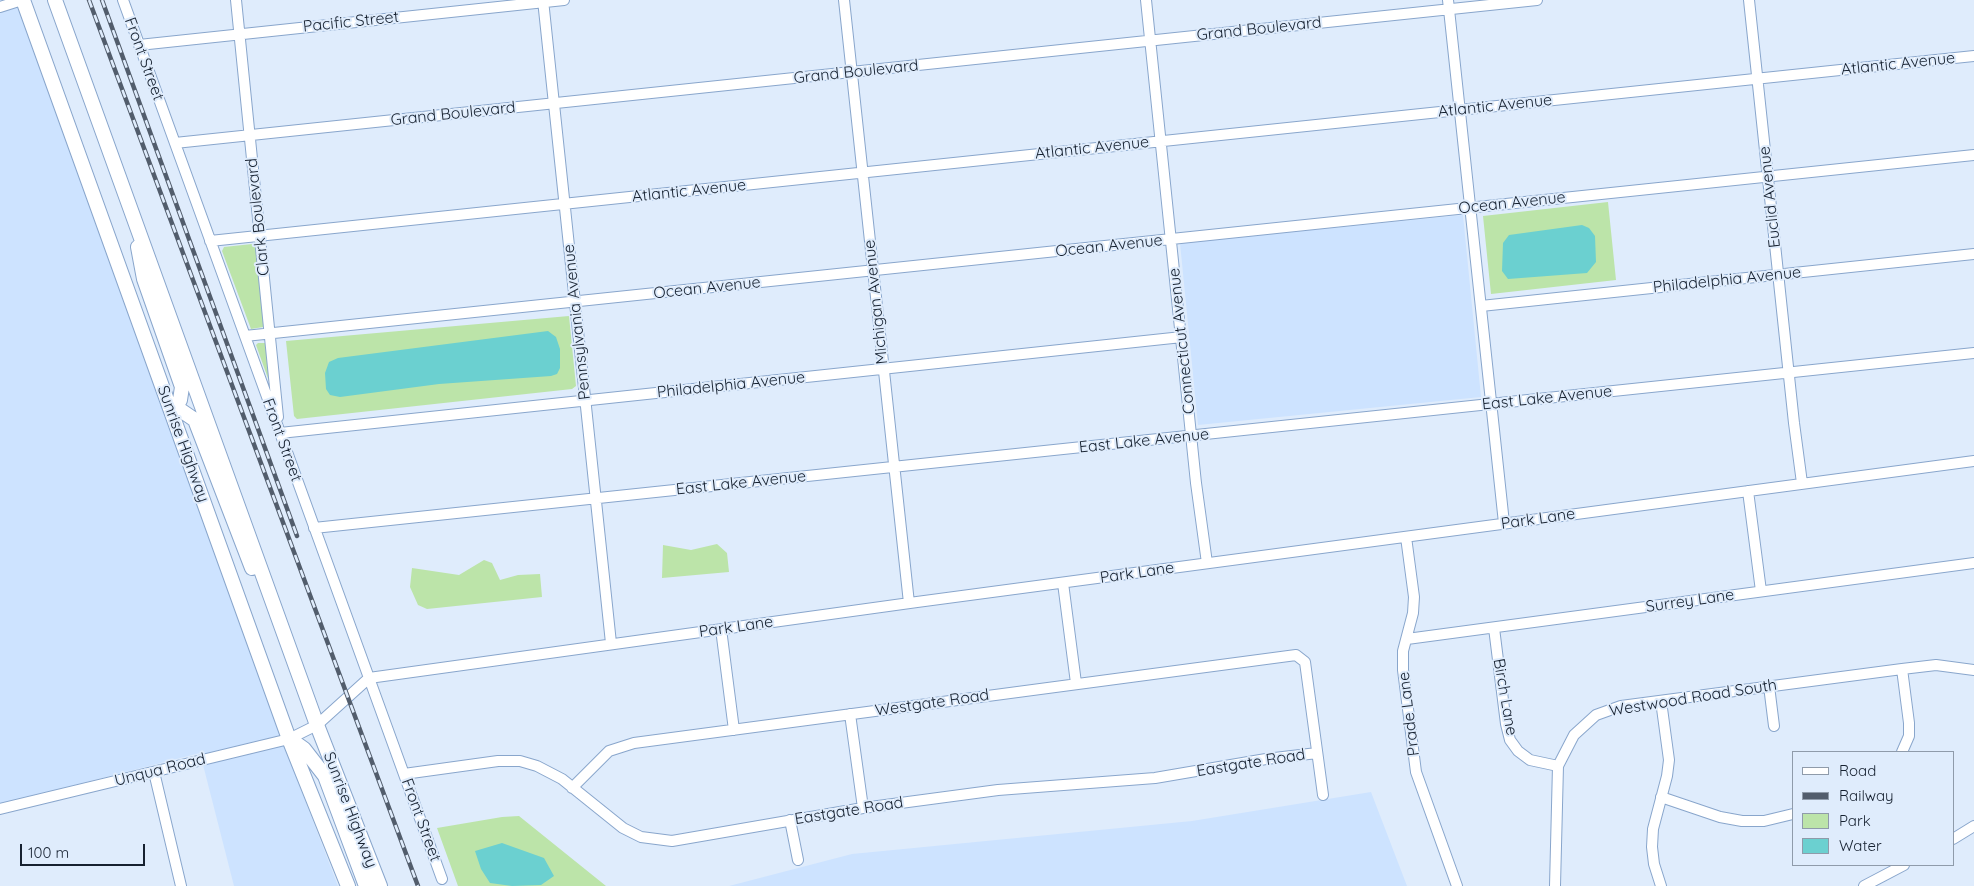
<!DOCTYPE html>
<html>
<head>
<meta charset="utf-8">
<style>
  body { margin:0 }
  #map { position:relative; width:1974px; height:886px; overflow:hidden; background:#dfecfc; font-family:Quicksand,sans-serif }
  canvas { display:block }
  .legend { position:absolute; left:1792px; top:751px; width:162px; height:115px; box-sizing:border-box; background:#dfecfc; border:1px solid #8f9baa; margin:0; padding:6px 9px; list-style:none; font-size:15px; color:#162130 }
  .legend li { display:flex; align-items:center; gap:10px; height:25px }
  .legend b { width:25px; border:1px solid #8f9baa }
  .scale { position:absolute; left:20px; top:844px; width:125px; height:22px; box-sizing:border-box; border:2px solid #162130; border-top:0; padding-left:6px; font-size:15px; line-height:18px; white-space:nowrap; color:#162130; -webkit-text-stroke:4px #dfecfc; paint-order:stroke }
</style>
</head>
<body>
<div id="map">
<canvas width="1974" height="886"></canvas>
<ul class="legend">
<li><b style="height:6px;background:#fff"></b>Road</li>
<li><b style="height:6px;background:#525d6c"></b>Railway</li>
<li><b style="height:14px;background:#bce4a9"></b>Park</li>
<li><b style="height:14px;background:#6bd0d0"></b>Water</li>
</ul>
<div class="scale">100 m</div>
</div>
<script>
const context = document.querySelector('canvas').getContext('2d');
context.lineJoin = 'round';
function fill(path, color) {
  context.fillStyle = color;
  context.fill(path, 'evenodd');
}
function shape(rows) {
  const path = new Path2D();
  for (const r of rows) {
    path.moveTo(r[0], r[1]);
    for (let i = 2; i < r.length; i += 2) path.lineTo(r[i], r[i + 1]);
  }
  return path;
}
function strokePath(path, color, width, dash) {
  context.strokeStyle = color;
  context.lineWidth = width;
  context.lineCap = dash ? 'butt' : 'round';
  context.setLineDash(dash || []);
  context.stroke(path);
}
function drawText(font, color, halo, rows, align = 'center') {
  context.font = font + ' Quicksand,sans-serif';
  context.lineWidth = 4;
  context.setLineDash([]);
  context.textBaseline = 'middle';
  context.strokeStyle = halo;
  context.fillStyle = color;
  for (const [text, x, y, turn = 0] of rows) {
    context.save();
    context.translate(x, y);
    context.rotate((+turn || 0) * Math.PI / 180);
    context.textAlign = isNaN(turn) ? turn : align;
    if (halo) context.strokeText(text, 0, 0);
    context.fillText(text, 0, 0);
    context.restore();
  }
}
fill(shape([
  [0,0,18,0,280,735,338,886,234,886,200,753,0,804],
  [1463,215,1481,397,1198,425,1180,243],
  [1371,792,1407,886,729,886,852,854,1192,821]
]), '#cde3ff');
fill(shape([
  [1608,202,1616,280,1491,294,1483,216],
  [252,244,256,246,264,324,263,327,251,329,222,251,224,247],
  [569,316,576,386,572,389,297,419,294,416,286,341],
  [258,343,266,343,270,384,256,345],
  [717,544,727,553,729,572,662,578,663,545,691,550],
  [484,560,492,563,500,580,518,575,540,574,542,597,427,609,418,605,410,587,412,568,459,575],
  [519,816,606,886,458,886,437,828,502,817]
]), '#bce4a9');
fill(shape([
  [1582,225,1589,228,1595,236,1596,262,1587,273,1508,279,1502,271,1503,243,1509,235],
  [548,331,556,337,560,349,560,368,557,374,551,376,439,384,340,397,330,395,326,389,325,373,329,362,338,358],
  [502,843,544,858,554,876,541,885,512,886,490,883,481,869,475,851]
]), '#6bd0d0');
const minor = shape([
  [123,0,442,879],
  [236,0,278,417],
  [543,0,611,643],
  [844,0,909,603],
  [1146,0,1196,483,1207,563],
  [1448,0,1504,523],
  [1749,0,1794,423,1802,483],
  [0,7,22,0],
  [139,45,564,0],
  [175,143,1537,0],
  [210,241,1974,56],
  [1481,306,1974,254],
  [245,336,1974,155],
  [280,433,1182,337],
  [1748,491,1761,591],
  [314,528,1974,353],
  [1406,537,1414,597,1413,613,1403,651,1403,670,1416,772,1457,886],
  [1063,583,1076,683],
  [1494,628,1506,724,1510,740,1518,751,1530,760,1558,766],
  [721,629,734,730],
  [1407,639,1974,563],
  [1769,686,1774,726],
  [1661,701,1669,760,1667,776,1653,829,1652,847,1654,864,1661,886],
  [850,714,863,808],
  [1902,752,1909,736,1909,723,1902,669],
  [154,772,181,886],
  [404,774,498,761,520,761,537,766,562,779,623,828,641,837,672,841,863,808,998,790,1155,778,1266,759,1317,753],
  [572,788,609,751,634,743,1296,655,1305,662,1323,795],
  [1661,797,1720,817,1742,821,1764,821,1793,814],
  [0,809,289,739,317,725,369,678,917,602,1974,461],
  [790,820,798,860],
  [1953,839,1974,826],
  [1555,886,1558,766,1574,735,1596,715,1621,706,1902,669,1936,665,1974,670],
  [1864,886,1904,865]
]);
const highway = shape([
  [23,0,289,739,348,886],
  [55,0,317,725,380,886],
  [138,247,144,279,182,387,180,400,176,407,170,408],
  [176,407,195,420,252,568],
  [290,739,304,749,325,776,366,886]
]);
strokePath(minor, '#89a6cc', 12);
strokePath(highway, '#89a6cc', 16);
strokePath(minor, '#fff', 10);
strokePath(highway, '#fff', 14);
const rail = shape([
  [89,0,418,886],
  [102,0,297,536]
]);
strokePath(rail, '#525d6c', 4.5);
strokePath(rail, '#dfecfc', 2.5, [8]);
drawText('16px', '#162130', '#dfecfc', [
  ["Pacific Street",351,22,-6],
  ["Grand Boulevard",1259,29,-6],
  ["Front Street",144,59,70],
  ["Atlantic Avenue",1898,64,-6],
  ["Grand Boulevard",856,72,-6],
  ["Atlantic Avenue",1495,106,-6],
  ["Grand Boulevard",453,114,-6],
  ["Atlantic Avenue",1092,148,-6],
  ["Atlantic Avenue",689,191,-6],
  ["Euclid Avenue",1770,197,-96],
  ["Ocean Avenue",1512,203,-6],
  ["Clark Boulevard",258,217,-96],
  ["Ocean Avenue",1109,246,-6],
  ["Philadelphia Avenue",1727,280,-6],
  ["Ocean Avenue",707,288,-6],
  ["Michigan Avenue",876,302,-96],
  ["Pennsylvania Avenue",577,322,-96],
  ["Connecticut Avenue",1182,341,-96],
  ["Philadelphia Avenue",731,385,-6],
  ["East Lake Avenue",1547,398,-6],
  ["Front Street",282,440,70],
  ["East Lake Avenue",1144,441,-6],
  ["Sunrise Highway",183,444,70],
  ["East Lake Avenue",741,483,-6],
  ["Park Lane",1538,519,-8],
  ["Park Lane",1137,573,-8],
  ["Surrey Lane",1690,601,-8],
  ["Park Lane",736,627,-8],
  ["Birch Lane",1505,697,80],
  ["Westwood Road South",1693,698,-9],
  ["Westgate Road",932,703,-8],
  ["Prade Lane",1409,714,-97],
  ["Eastgate Road",1251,763,-9],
  ["Unqua Road",160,770,-14],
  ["Sunrise Highway",350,810,69],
  ["Eastgate Road",849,811,-9],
  ["Front Street",421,820,70]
]);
</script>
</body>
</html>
